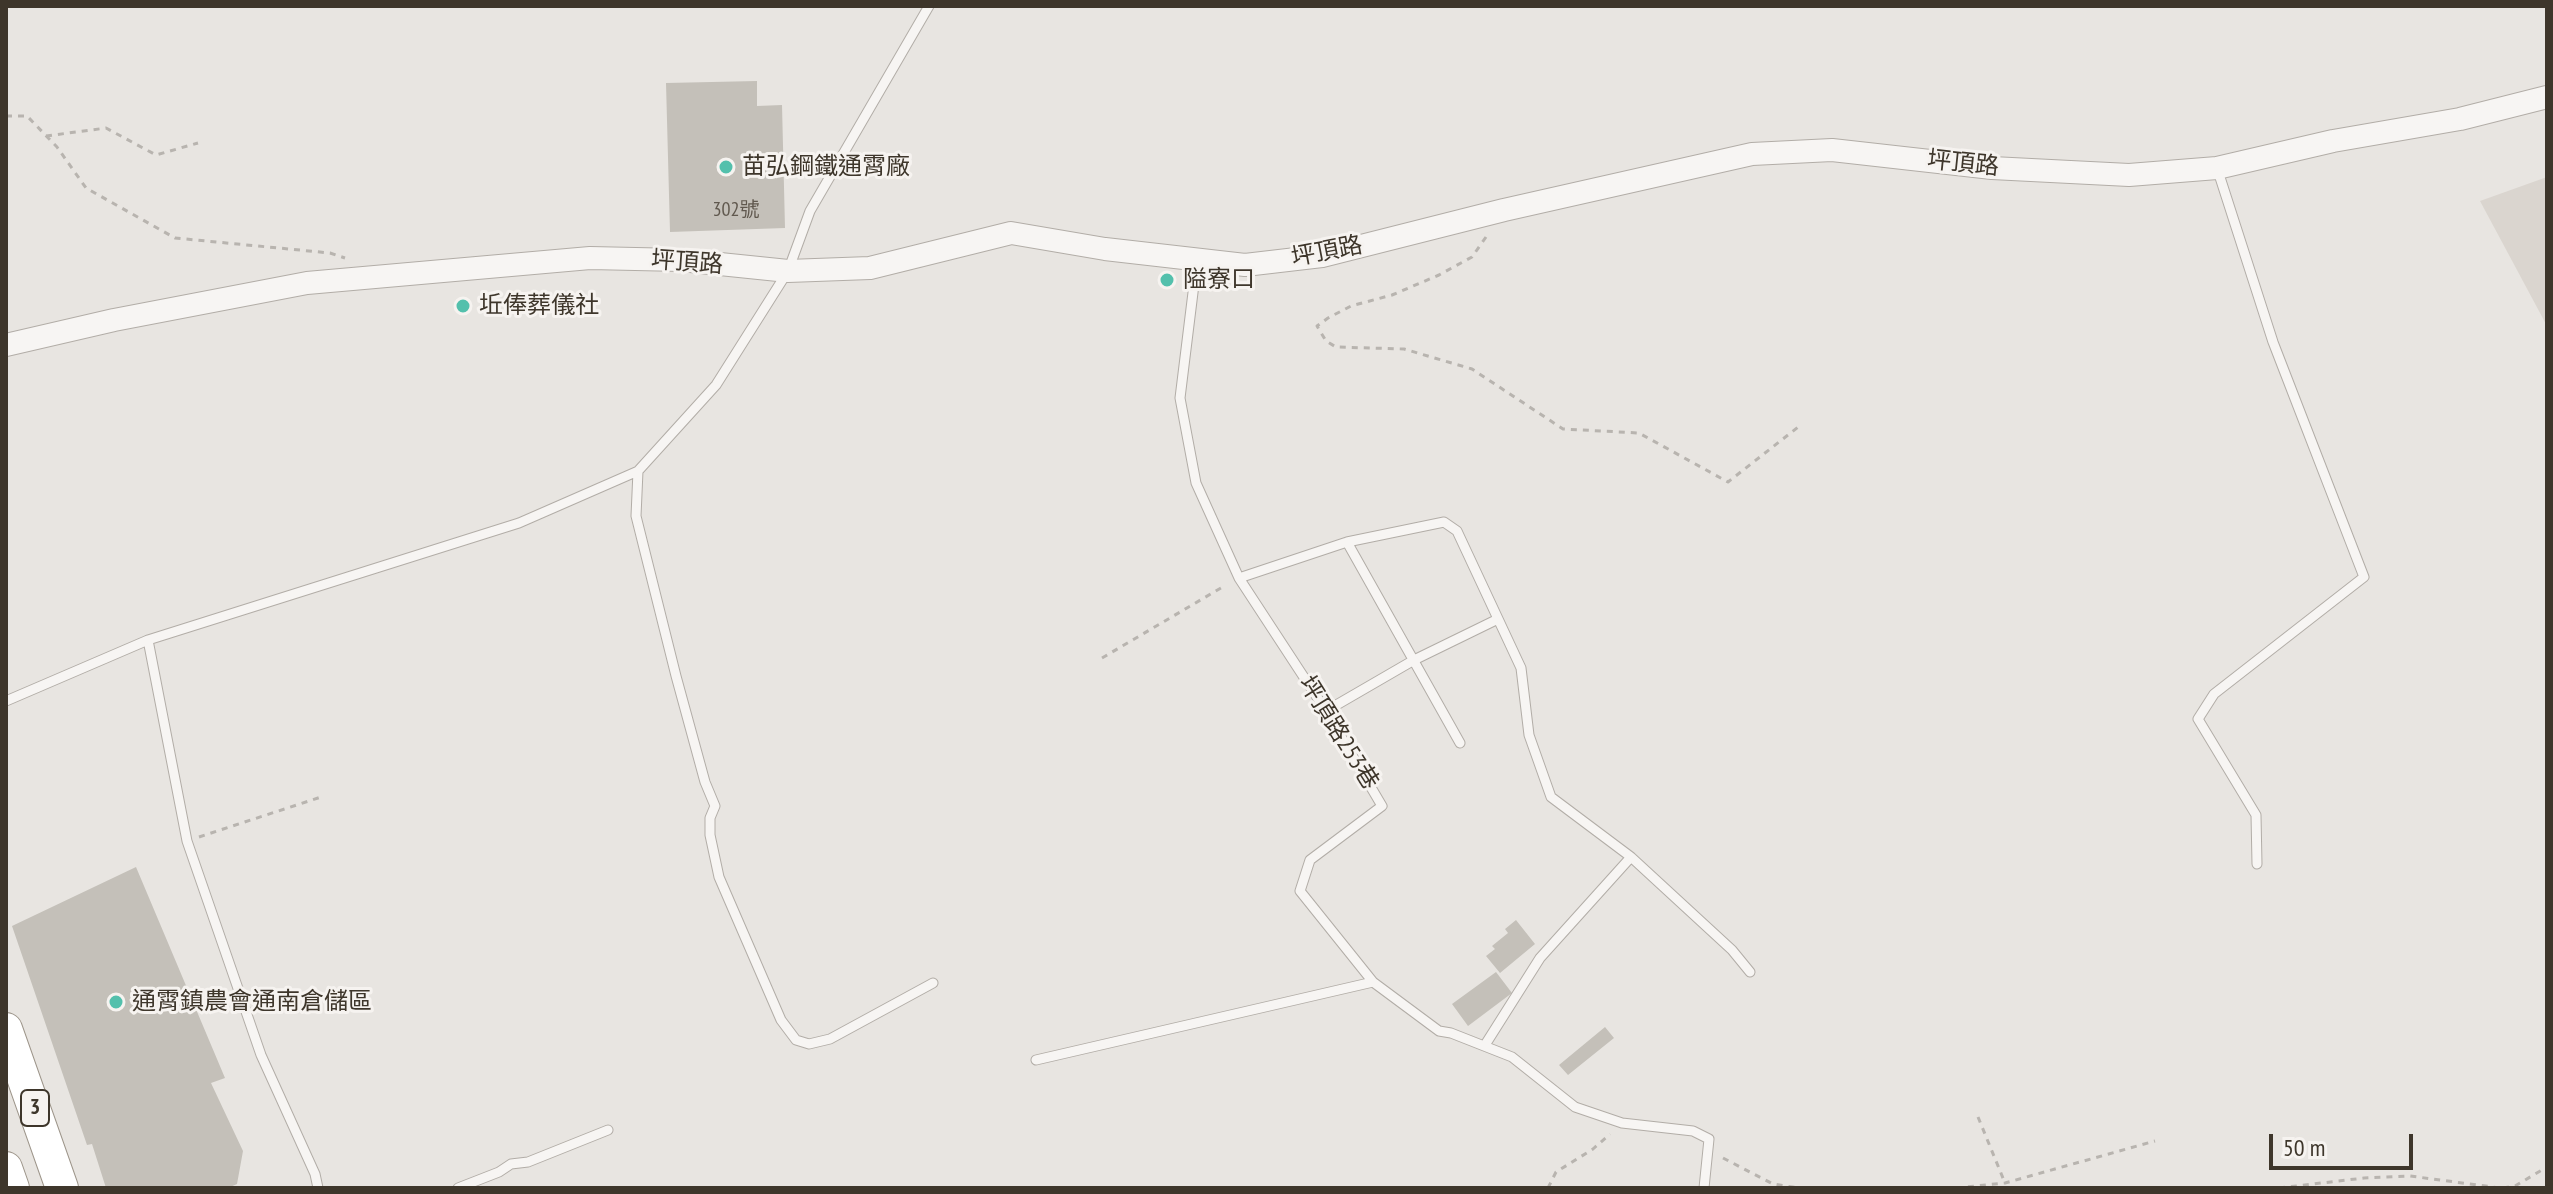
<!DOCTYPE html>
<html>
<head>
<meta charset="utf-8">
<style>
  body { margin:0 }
  #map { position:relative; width:2553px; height:1194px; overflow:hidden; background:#e8e5e1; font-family:"PT Sans Narrow",sans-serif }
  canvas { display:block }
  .frame { position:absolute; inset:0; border:8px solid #3e362b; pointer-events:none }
  .scale { position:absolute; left:2269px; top:1134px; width:144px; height:36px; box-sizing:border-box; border:4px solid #3e362b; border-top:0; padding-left:10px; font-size:24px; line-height:28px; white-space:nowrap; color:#3e362b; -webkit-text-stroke:6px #f6f3f0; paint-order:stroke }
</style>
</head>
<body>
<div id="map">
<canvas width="2553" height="1194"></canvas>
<div class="frame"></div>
<div class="scale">50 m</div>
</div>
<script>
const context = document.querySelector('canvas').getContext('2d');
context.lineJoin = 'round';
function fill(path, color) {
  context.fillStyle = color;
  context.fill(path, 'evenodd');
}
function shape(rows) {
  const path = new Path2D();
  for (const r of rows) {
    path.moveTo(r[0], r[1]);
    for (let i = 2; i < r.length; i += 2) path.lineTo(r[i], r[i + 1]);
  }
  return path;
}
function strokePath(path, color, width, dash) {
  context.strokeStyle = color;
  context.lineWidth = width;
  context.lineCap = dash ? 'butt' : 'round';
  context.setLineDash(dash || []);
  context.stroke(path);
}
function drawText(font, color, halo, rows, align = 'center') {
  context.font = font + ' "PT Sans Narrow","Noto Sans TC",sans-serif';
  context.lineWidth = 6;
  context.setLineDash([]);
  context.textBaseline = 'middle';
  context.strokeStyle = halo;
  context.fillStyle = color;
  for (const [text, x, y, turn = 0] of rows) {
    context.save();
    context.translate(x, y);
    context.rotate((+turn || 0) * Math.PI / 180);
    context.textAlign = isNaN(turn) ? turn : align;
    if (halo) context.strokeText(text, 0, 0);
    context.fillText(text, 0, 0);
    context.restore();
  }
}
fill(shape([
  [2547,177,2547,326,2480,201]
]), '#dad5cf');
fill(shape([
  [757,81,757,106,782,105,785,228,670,232,666,83],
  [136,867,225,1078,211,1083,243,1151,237,1184,228,1188,106,1188,92,1144,87,1145,12,926],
  [1516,920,1535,944,1500,973,1486,956,1495,949,1492,946,1508,933,1505,929],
  [1496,972,1512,993,1468,1026,1452,1004],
  [1605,1027,1614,1038,1568,1075,1559,1065]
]), '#c4c0b9');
const service = shape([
  [929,6,810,211,788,271,716,385,638,471,636,516,676,676,705,782,715,806,710,818,710,835,719,877,781,1020,796,1040,809,1044,830,1039,933,983],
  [2217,168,2273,342,2364,577,2214,694,2198,719,2256,815,2257,864],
  [1197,260,1180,398,1196,483,1239,578,1326,711,1382,806,1310,860,1300,891,1373,982,1439,1031,1451,1033,1512,1057,1575,1107,1622,1123,1693,1131,1709,1139,1704,1188],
  [1347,542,1460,743],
  [1239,578,1347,542,1444,522,1457,531,1521,668,1529,735,1551,797,1631,857],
  [148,640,187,841,261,1055,315,1174,318,1188],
  [6,701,148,640,519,523,638,471],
  [1326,711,1414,660,1498,619],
  [1485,1045,1540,958,1631,857,1732,950,1750,972],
  [1036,1060,1373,982],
  [458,1188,499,1172,511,1164,528,1162,608,1130]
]);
const tertiary = shape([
  [6,345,114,320,307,283,590,258,681,260,788,271,870,268,1011,233,1105,249,1245,265,1322,256,1504,210,1752,154,1832,150,1992,168,2129,175,2217,168,2333,141,2460,119,2547,97]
]);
const motorway = shape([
  [6,1029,62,1188],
  [6,1168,13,1188]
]);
strokePath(service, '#b2ada7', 11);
strokePath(tertiary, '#b2ada7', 24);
strokePath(motorway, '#9d958a', 34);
strokePath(shape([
  [6,116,27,116,57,147,86,188,175,238,330,253,345,258],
  [46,136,106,128,156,155,198,143],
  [1486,237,1472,257,1439,275,1392,295,1351,306,1328,318,1317,326,1326,341,1336,347,1404,349,1472,369,1563,429,1639,433,1728,482,1802,424],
  [1102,658,1226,585],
  [199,837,321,797],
  [1978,1117,2005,1183],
  [1723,1158,1773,1184,1799,1188],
  [1548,1188,1556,1172,1593,1149,1610,1134],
  [1956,1188,2005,1183,2155,1141],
  [2279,1188,2364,1178,2410,1176,2500,1188],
  [2503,1188,2515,1186,2547,1167]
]), '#b8b4af', 3, [6, 6]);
strokePath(service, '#f7f5f3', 9);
strokePath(tertiary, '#f7f5f3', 22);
strokePath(motorway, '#fff', 32);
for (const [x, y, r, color] of [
  [726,167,8,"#53c0ac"],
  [1167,280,8,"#53c0ac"],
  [463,306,8,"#53c0ac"],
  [116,1002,8,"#53c0ac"]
]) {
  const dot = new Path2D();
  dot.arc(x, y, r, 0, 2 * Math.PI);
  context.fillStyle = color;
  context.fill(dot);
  strokePath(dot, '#f6f3f0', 3);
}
drawText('20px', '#60584e', null, [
  ["302號",736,210]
]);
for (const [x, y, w] of [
  [35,1108,28]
]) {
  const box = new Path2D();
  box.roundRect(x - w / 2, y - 18, w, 36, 6);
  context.fillStyle = '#f6f3f0';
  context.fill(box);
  strokePath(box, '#3e362b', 2);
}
drawText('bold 22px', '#3e362b', null, [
  ["3",35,1108]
]);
drawText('24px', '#3e362b', '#f6f3f0', [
  ["坪頂路",1963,164,6],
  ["坪頂路",1327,252,-11],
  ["坪頂路",687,263,4],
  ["坪頂路253巷",1338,733,58]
]);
drawText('24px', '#3e362b', '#f6f3f0', [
  ["苗弘鋼鐵通霄廠",742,167],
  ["隘寮口",1183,280],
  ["坵俸葬儀社",479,306],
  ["通霄鎮農會通南倉儲區",132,1002]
], 'left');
</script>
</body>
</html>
